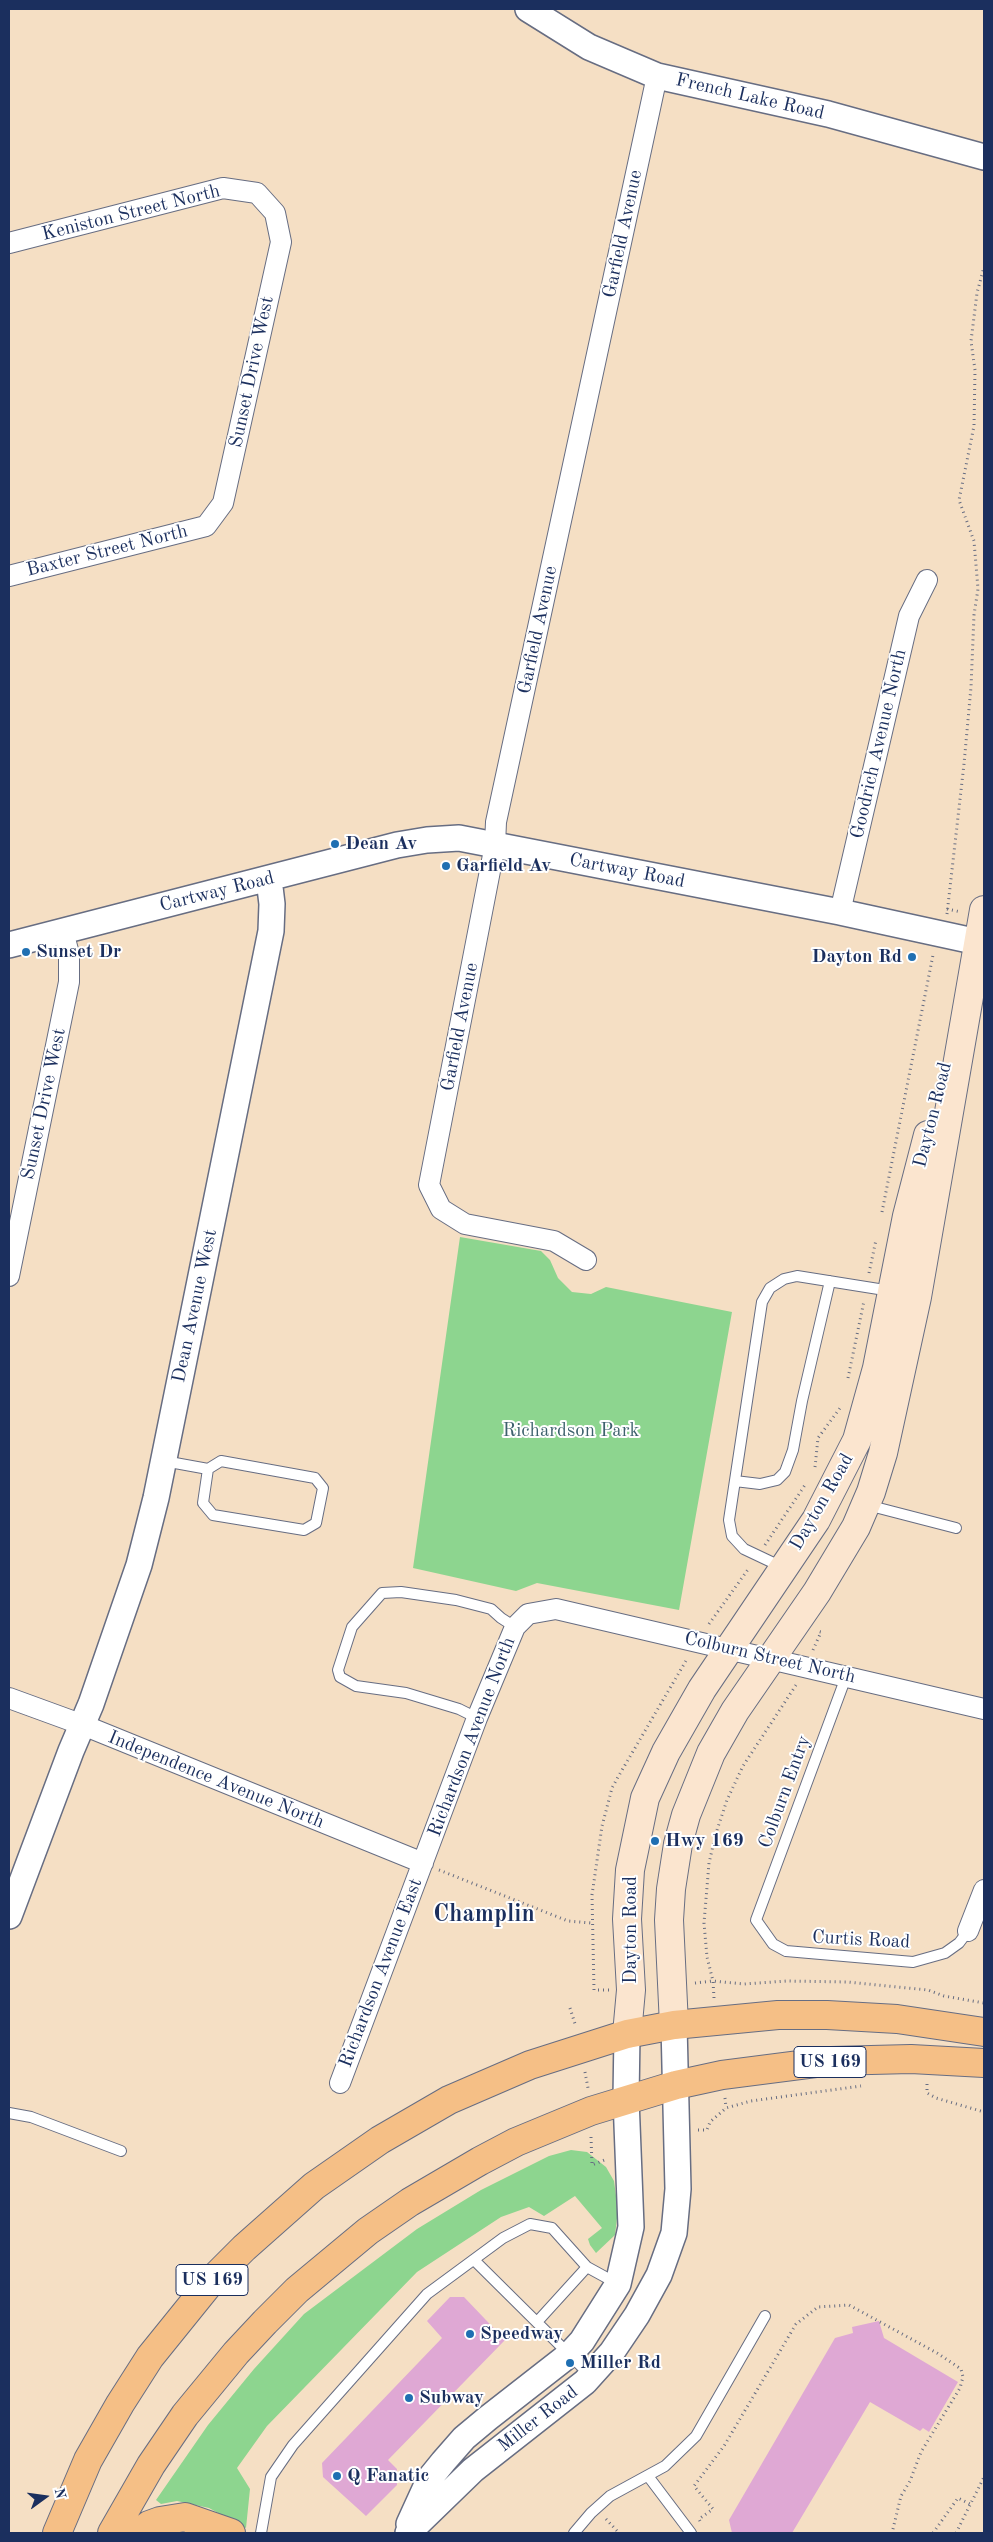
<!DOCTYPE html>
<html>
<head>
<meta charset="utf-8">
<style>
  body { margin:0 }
  #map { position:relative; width:993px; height:2542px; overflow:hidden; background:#f5dfc4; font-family:"Old Standard TT",serif }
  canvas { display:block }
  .frame { position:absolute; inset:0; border:10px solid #1b2f5e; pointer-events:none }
  .north { position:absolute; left:20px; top:2472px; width:50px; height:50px; -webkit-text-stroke:4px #fff; paint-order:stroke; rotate:76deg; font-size:14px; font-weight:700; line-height:20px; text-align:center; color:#1b2f5e }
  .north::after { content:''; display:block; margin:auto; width:18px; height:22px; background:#1b2f5e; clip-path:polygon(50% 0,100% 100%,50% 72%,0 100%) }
</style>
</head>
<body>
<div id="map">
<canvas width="993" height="2542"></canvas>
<div class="frame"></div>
<div class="north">N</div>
</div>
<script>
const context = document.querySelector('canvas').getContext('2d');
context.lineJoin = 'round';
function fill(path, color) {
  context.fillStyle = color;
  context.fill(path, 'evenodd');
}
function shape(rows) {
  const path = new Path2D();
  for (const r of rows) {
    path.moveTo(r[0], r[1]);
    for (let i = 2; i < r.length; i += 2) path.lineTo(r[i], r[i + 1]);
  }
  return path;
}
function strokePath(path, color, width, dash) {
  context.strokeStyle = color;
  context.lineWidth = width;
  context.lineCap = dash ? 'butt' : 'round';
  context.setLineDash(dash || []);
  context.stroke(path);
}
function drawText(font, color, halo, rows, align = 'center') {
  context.font = font + ' "Old Standard TT",serif';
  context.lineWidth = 4;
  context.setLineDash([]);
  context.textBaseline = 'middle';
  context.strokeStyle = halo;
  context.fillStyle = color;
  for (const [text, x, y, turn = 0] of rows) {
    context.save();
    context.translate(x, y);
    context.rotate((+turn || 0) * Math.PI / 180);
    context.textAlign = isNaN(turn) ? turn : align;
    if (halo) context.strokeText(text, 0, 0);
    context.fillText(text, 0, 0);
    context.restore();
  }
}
fill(shape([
  [460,1237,541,1251,550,1260,558,1278,572,1292,591,1294,606,1287,732,1312,679,1610,537,1583,516,1591,413,1568],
  [571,2150,587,2152,606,2167,614,2181,618,2210,615,2235,596,2253,590,2245,588,2239,602,2228,575,2196,544,2216,529,2207,501,2217,417,2272,267,2426,237,2468,250,2489,246,2528,209,2508,177,2501,161,2504,156,2500,208,2425,254,2369,304,2314,417,2229,481,2190,549,2156]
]), '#8dd58f');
fill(shape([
  [450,2297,464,2297,505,2340,388,2460,397,2469,397,2485,366,2516,323,2477,322,2463,442,2338,427,2321],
  [879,2321,884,2338,958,2382,929,2432,923,2428,920,2431,870,2402,792,2533,732,2533,729,2520,835,2338,853,2333,852,2327]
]), '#dfa8d4');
const service = shape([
  [164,1461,208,1469,221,1461,315,1478,323,1488,316,1523,304,1530,213,1515,203,1503,208,1469],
  [735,1481,760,1484,777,1480,785,1472,793,1450,802,1401,830,1281],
  [867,1505,956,1528],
  [782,1567,744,1549,732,1536,729,1520,762,1302,770,1288,784,1279,797,1276,891,1291],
  [846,1677,756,1920,773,1944,786,1951,913,1962,945,1953,959,1943,968,1931],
  [477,1718,459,1709,406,1693,356,1686,340,1677,338,1670,352,1627,382,1593,401,1592,456,1600,491,1609,501,1618,515,1627],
  [9,2113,31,2117,121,2151],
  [474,2260,590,2375],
  [537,2322,587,2267],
  [648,2476,691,2533],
  [261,2533,271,2477,293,2445,427,2294,503,2238,530,2224,552,2228,587,2267,618,2284],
  [574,2533,591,2513,610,2496,665,2466,696,2436,765,2316]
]);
const minor = shape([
  [9,243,223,188,257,193,275,213,281,242,223,503,206,526,9,576],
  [840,912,909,616,927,580],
  [586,1260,554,1241,465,1224,441,1209,429,1185,495,845,496,822,657,76],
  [9,1276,69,982,69,954,63,931],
  [9,1698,83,1725,423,1863],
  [968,1931,984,1890],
  [340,2083,477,1718,515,1627,528,1614,556,1609,984,1709]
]);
const tertiary = shape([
  [528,9,589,47,657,76,828,114,984,157],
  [9,945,397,845,427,840,459,838,840,912,978,942],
  [9,1916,71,1751,91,1704,139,1565,156,1498,271,931,272,904,269,879],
  [409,2524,430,2478,443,2462,464,2438,488,2418,570,2354,582,2341,618,2284,631,2227,626,2099,627,2034],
  [408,2533,473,2470,585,2382,612,2352,637,2315,659,2275,674,2233,678,2189,674,2025]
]);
const secondary = shape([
  [674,2025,669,1920,671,1889,678,1844,686,1815,711,1753,735,1711,817,1592,856,1527,871,1492,883,1453,917,1297,984,910],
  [627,2034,631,1990,627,1919,630,1870,645,1798,666,1752,702,1689,816,1520,857,1440,877,1368,907,1216,928,1135]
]);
const trunk = shape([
  [57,2533,88,2460,120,2404,150,2357,213,2279,244,2248,314,2186,380,2140,449,2100,530,2065,627,2034,674,2025,778,2015,827,2015,897,2019,984,2032],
  [112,2533,151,2465,185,2415,236,2353,265,2322,297,2290,368,2231,410,2202,480,2161,516,2142,591,2111,676,2085,722,2075,831,2061,911,2059,984,2063],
  [138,2533,149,2525,160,2521,185,2517,231,2533]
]);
strokePath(service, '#676d82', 12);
strokePath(minor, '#676d82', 22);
strokePath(tertiary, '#676d82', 28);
strokePath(secondary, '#676d82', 30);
strokePath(trunk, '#676d82', 30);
strokePath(shape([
  [947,909,961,912],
  [947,914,964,764,971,687,974,615,978,589,974,541,959,500,974,426,975,370,971,341,977,293,984,267],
  [882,1212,933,955],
  [869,1273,876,1240],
  [848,1378,864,1301],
  [815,1467,818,1438,840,1408],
  [765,1545,805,1485],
  [709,1624,749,1568],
  [813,1650,821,1632,817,1631],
  [439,1870,568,1921,591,1923],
  [695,1983,713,1981,744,1984,787,1981,848,1982,928,1990,944,1996,984,2003],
  [609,1990,594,1990,592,1895,602,1826,612,1788,618,1777,687,1659],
  [714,1998,713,1981,707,1957,704,1923,709,1863,716,1833,727,1800,743,1766,796,1685],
  [570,2008,576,2027],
  [585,2072,588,2088],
  [927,2084,927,2093,936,2098,984,2112],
  [725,2098,726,2108],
  [698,2130,707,2130,710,2122,726,2108,751,2101,861,2086],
  [591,2137,592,2165,607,2159],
  [606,2519,619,2533],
  [700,2521,699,2519,713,2509,694,2486,724,2446,796,2324,818,2307,849,2305,937,2353,961,2369,963,2377,960,2388,921,2452,910,2481,901,2496,892,2533],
  [933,2533,958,2498,970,2504],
  [956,2533,984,2477]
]), '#676d82', 3, [1, 4]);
strokePath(service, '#fff', 10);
strokePath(minor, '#fff', 20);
strokePath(tertiary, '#fff', 25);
strokePath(secondary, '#fbe5cf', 28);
strokePath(trunk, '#f5bf86', 28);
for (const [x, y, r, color] of [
  [335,844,5,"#1f6fb2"],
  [446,866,5,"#1f6fb2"],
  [26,952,5,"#1f6fb2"],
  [912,957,5,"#1f6fb2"],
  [655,1841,5,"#1f6fb2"],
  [470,2334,5,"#1f6fb2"],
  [570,2363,5,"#1f6fb2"],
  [409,2398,5,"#1f6fb2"],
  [337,2476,5,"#1f6fb2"]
]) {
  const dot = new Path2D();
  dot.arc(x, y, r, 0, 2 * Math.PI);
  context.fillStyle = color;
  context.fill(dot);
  strokePath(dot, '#fff', 2);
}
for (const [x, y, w] of [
  [830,2062,72],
  [212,2280,72]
]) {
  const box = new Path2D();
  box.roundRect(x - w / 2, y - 15.5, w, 31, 4);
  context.fillStyle = '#fff';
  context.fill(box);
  strokePath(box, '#1b2f5e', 1);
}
drawText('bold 18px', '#1b2f5e', null, [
  ["US 169",830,2062],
  ["US 169",212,2280]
]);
drawText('19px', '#1b2f5e', '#fff', [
  ["French Lake Road",750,97,13],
  ["Keniston Street North",131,213,-14],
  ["Garfield Avenue",623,234,-78],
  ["Sunset Drive West",252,372,-78],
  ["Baxter Street North",107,551,-14],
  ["Garfield Avenue",538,630,-78],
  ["Goodrich Avenue North",879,744,-77],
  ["Cartway Road",627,871,11],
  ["Cartway Road",217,892,-14],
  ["Garfield Avenue",460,1027,-79],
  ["Sunset Drive West",44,1104,-78],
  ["Dayton Road",933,1115,-76],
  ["Dean Avenue West",195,1306,-78],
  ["Dayton Road",822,1502,-60],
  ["Colburn Street North",770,1658,13],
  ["Richardson Avenue North",472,1737,-69],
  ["Independence Avenue North",216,1780,22],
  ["Colburn Entry",785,1792,-70],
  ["Dayton Road",631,1930,-90],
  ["Curtis Road",861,1940,3],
  ["Richardson Avenue East",381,1973,-69],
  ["Miller Road",538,2419,-38]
]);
drawText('bold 19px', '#1b2f5e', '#fff', [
  ["Dean Av",345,844],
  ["Garfield Av",456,866],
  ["Sunset Dr",36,952],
  ["Dayton Rd",902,957,"right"],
  ["Hwy 169",665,1841],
  ["Speedway",480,2334],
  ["Miller Rd",580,2363],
  ["Subway",419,2398],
  ["Q Fanatic",347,2476]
], 'left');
drawText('19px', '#3d616d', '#fff', [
  ["Richardson Park",571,1431]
]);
drawText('bold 24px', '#1b2f5e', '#fff', [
  ["Champlin",484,1915]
]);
</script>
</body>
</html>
